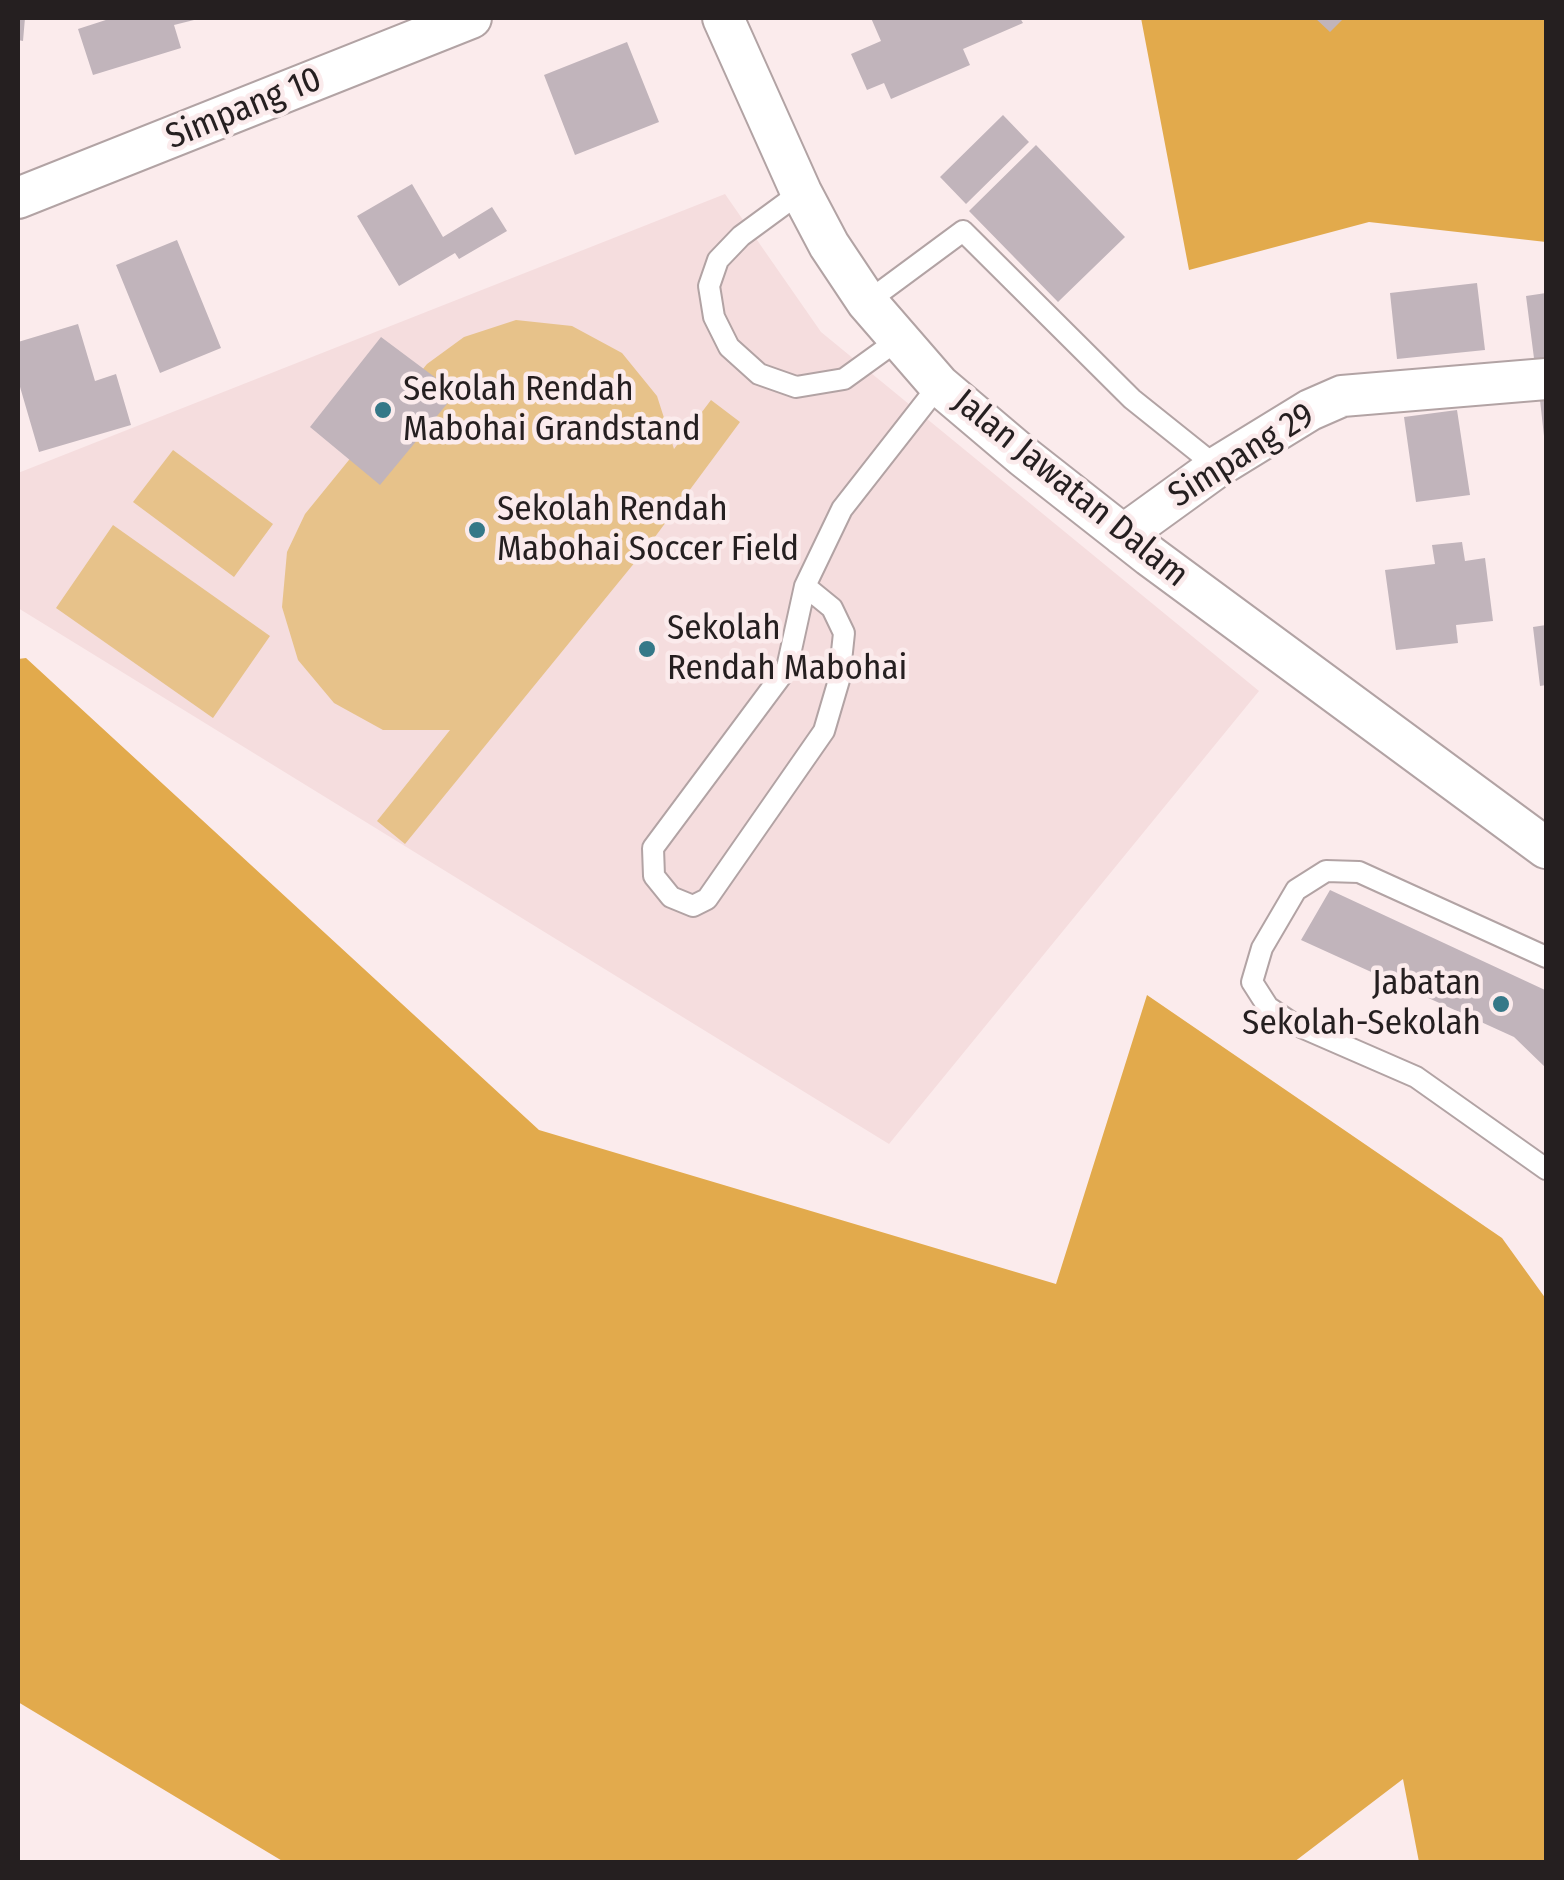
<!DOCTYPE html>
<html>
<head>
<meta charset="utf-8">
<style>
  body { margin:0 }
  #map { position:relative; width:1564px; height:1880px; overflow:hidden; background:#fbebec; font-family:"Fira Sans Condensed",sans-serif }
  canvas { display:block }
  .frame { position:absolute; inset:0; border:20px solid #251f20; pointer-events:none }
</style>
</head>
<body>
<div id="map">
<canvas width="1564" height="1880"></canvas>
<div class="frame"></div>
</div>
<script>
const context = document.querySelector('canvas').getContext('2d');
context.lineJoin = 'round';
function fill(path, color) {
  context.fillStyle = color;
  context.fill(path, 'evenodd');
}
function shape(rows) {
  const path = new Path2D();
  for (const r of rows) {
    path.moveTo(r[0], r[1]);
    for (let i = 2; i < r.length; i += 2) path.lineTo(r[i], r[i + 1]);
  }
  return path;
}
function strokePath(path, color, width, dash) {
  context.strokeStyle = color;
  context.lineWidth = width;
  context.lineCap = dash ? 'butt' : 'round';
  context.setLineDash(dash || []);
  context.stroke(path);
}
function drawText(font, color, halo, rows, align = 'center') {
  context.font = font + ' "Fira Sans Condensed",sans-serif';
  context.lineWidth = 9;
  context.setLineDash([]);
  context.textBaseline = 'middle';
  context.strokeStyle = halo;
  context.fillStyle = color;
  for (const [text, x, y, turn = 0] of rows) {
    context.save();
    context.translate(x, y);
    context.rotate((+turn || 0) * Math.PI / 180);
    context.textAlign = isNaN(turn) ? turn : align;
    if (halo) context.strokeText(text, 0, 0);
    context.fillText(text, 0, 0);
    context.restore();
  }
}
fill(shape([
  [725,194,821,332,1259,691,889,1144,18,608,18,473]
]), '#f5ddde');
fill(shape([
  [516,320,572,326,622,353,657,396,674,449,711,400,740,422,649,545,405,844,377,821,450,730,383,730,334,703,298,660,282,607,287,552,305,514,427,364,464,337],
  [173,450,273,524,234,577,133,502],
  [113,525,270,636,213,718,56,608]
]), '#e7c28a');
fill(shape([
  [1141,18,1546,18,1546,242,1369,222,1189,270],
  [26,658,539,1130,1056,1284,1147,995,1502,1238,1546,1299,1546,1862,1419,1862,1403,1779,1294,1862,284,1862,18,1702,18,659]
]), '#e2aa4c');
fill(shape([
  [18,18,25,18,23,41,18,40],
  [112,18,198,18,198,19,174,25,181,48,93,75,78,29],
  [871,18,1020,18,1023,23,963,49,970,65,891,99,884,83,867,90,851,54,881,41],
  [1315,18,1344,18,1330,32],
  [627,42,659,122,575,155,544,75],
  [1003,115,1029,142,966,204,940,177],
  [1036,145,1125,237,1058,302,969,211],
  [412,184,443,237,492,207,507,231,459,259,455,253,399,286,357,216],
  [177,240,221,348,160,373,116,265],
  [1477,283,1485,350,1397,359,1390,293],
  [1546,293,1546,364,1535,366,1526,296],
  [78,324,95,381,116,374,131,425,39,452,18,380,18,342],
  [381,337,456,393,380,485,310,427],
  [1540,400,1546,400,1546,435,1544,436],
  [1457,410,1470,495,1416,502,1404,417],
  [1462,542,1465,561,1485,558,1493,621,1456,625,1458,643,1396,650,1385,570,1435,564,1432,545],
  [1546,625,1546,685,1540,686,1533,627],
  [1330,890,1545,990,1546,1068,1514,1037,1301,940]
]), '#c1b4bb');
const lane = shape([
  [801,192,741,236,718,260,709,286,714,317,729,347,759,374,796,387,844,379,898,340],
  [867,302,963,231,1132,399,1217,467],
  [805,586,832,608,844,633,839,680,824,731,707,899,693,906,671,897,654,876,653,848,787,668,805,586,842,509,939,385],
  [1546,957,1359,872,1326,871,1296,890,1262,948,1252,982,1268,1007,1292,1023,1416,1077,1546,1169]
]);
const street = shape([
  [723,18,801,192,829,245,867,302,939,385,1024,457,1150,556,1546,848],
  [18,198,471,18],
  [1123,535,1217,467,1310,410,1342,396,1546,379]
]);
strokePath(lane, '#b2a3a4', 24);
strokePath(street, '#b2a3a4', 44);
strokePath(lane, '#fff', 20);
strokePath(street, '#fff', 40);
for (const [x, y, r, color] of [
  [383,410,10,"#357888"],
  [477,530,10,"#357888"],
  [647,649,10,"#357888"],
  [1501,1004,10,"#357888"]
]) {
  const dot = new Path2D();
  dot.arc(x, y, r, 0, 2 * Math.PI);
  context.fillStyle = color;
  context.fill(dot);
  strokePath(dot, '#fbebec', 4);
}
drawText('35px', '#251f20', '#fbebec', [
  ["Simpang 10",244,109,-22],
  ["Simpang 29",1242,456,-32],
  ["Jalan Jawatan Dalam",1070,489,39]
]);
drawText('35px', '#251f20', '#fbebec', [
  ["Sekolah Rendah",403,390],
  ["Mabohai Grandstand",403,430],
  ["Sekolah Rendah",497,510],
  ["Mabohai Soccer Field",497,550],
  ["Sekolah",667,629],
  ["Rendah Mabohai",667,669],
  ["Jabatan",1481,984,"right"],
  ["Sekolah-Sekolah",1481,1024,"right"]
], 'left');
</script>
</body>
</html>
